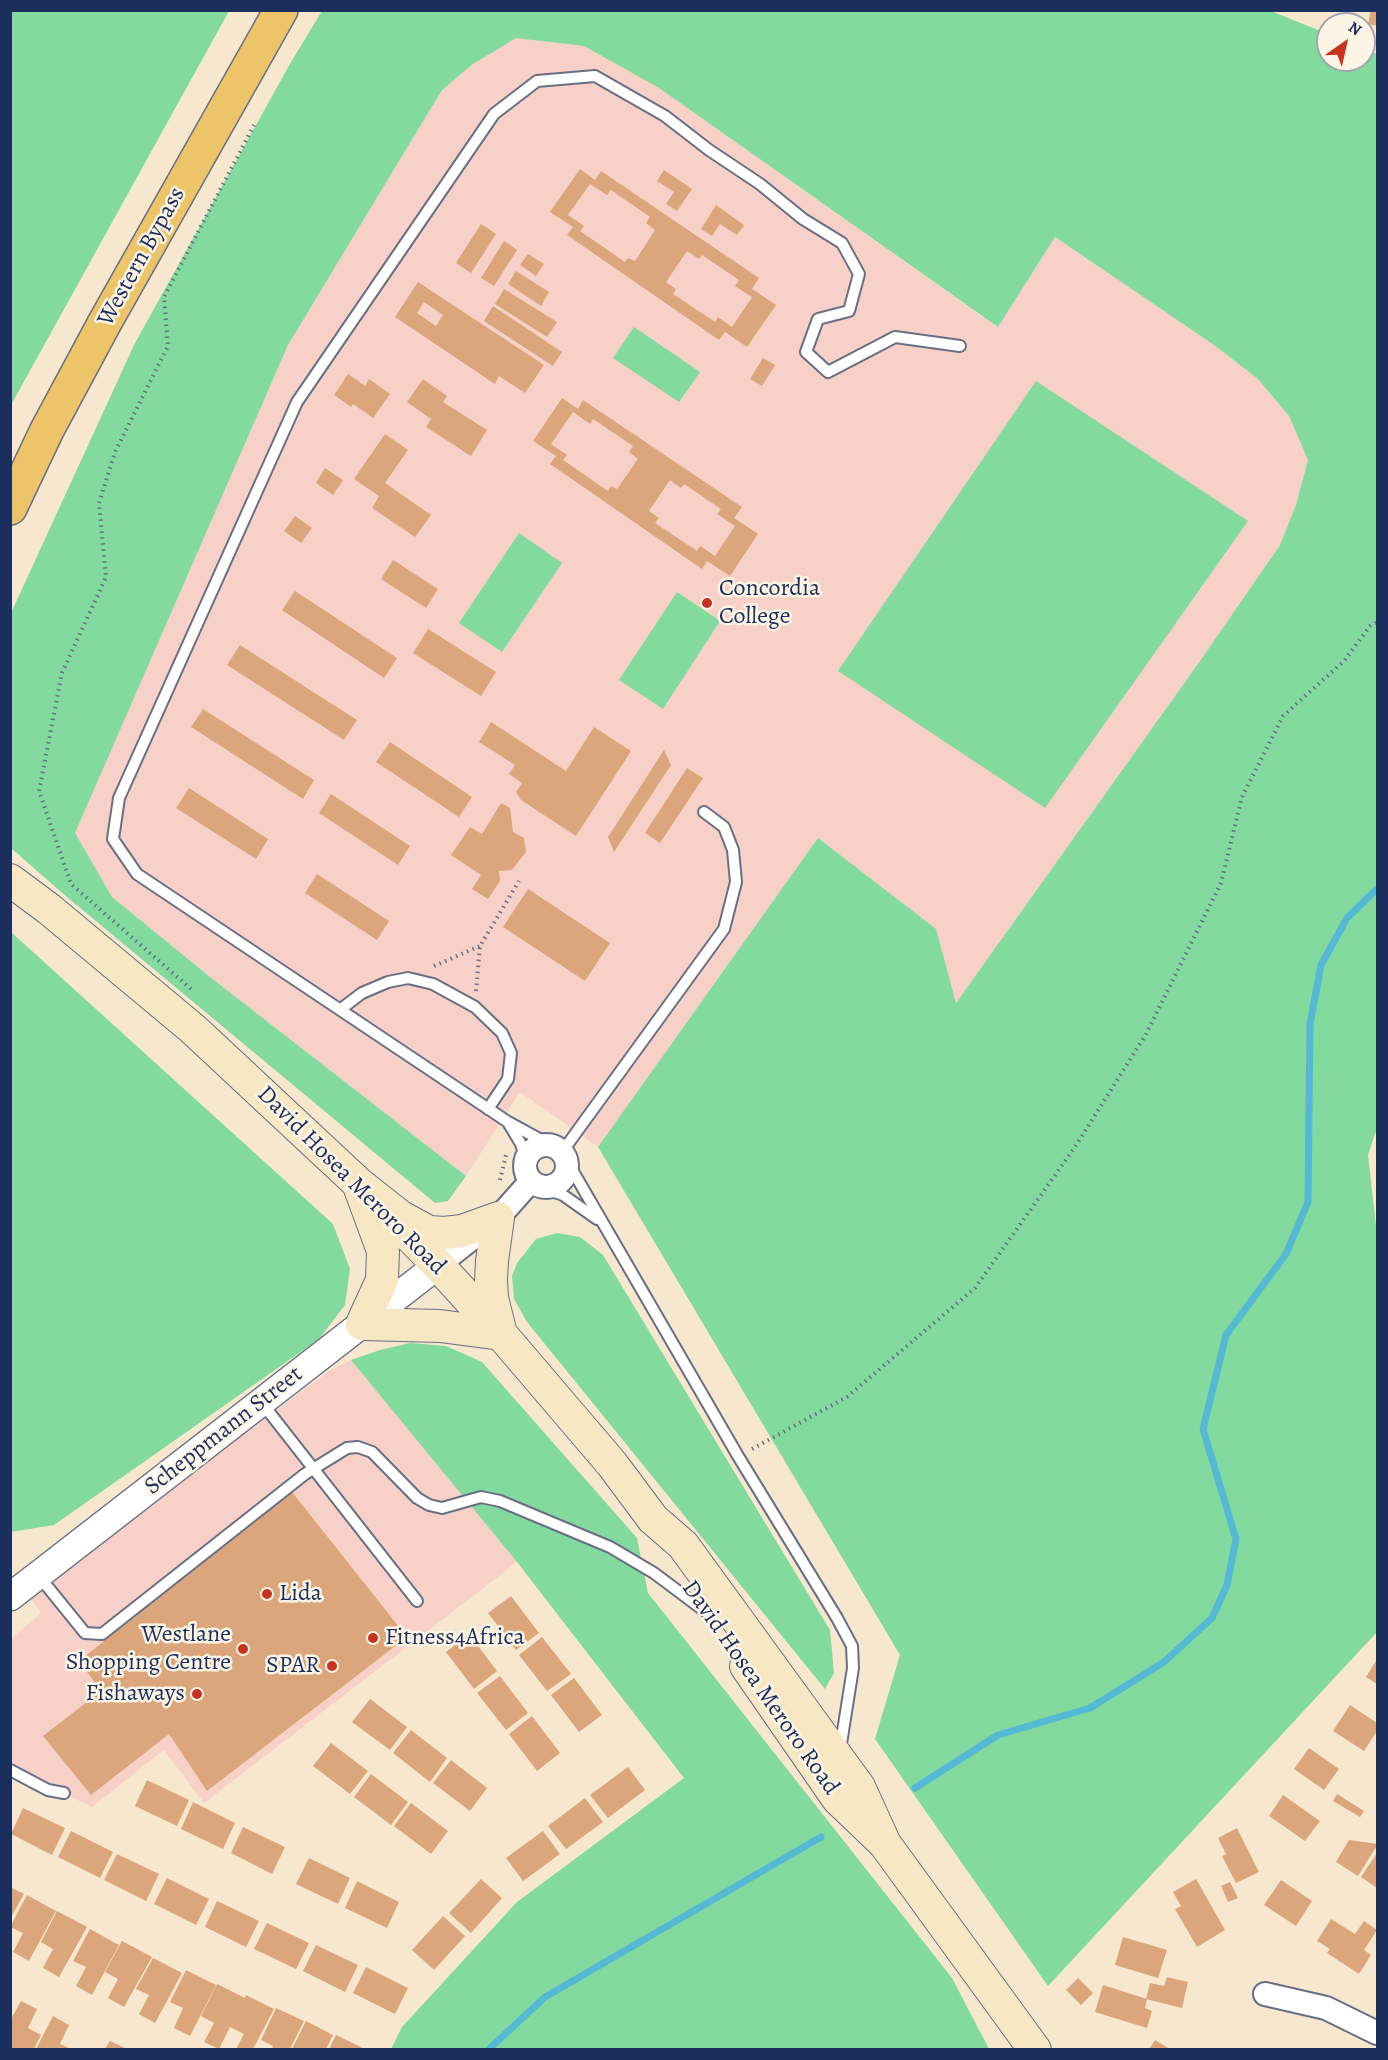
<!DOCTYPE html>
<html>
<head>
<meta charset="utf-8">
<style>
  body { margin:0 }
  #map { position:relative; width:1388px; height:2060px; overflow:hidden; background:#f6e7ce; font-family:Alegreya,serif }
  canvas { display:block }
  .frame { position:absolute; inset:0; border:12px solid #1b2f5e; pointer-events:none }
  .north { position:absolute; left:1316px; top:12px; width:60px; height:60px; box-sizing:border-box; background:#fcf5e5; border:2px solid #a2a6af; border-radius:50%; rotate:34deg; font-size:16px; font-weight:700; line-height:24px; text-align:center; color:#1b2f5e }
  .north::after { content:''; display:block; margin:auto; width:21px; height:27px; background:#c8321e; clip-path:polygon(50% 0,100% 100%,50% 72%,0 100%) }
</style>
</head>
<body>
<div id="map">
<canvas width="1388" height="2060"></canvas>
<div class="frame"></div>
<div class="north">N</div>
</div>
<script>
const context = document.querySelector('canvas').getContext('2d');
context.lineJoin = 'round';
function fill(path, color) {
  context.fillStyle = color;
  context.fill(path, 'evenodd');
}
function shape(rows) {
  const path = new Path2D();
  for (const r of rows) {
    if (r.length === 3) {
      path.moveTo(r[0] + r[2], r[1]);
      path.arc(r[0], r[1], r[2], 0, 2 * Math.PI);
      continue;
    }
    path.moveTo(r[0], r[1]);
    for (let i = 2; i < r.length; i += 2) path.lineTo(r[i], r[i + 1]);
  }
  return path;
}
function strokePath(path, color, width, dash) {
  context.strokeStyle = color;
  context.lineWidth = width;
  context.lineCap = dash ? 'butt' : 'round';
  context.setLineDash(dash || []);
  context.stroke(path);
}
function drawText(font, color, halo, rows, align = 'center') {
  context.font = font + ' Alegreya,serif';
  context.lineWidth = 5;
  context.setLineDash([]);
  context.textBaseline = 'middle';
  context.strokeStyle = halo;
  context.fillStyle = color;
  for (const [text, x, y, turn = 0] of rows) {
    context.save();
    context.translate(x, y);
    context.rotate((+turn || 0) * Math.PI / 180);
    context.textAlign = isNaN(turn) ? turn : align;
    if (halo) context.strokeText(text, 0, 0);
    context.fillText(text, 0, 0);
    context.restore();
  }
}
fill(shape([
  [516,37,584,46,659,88,997,327,1055,237,1214,345,1258,379,1289,416,1308,460,1296,505,1280,545,1200,661,956,1003,818,838,598,1147,520,1092,466,1176,210,977,112,897,74,833,288,345,442,90,473,64],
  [351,1360,517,1562,204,1803,164,1750,92,1807,11,1768,10,1640,41,1613,27,1593,329,1371]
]), '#f7d1c7');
fill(shape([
  [11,10,229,11,11,405,10,11],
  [1268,10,1328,34,1328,60,1364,60,1364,49,1377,54,1378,1125,1368,1155,1378,1244,1377,1632,1048,1986,875,1739,900,1655,598,1147,818,838,936,929,956,1003,1200,661,1280,545,1296,505,1308,460,1289,416,1258,379,1214,345,1055,237,998,327,659,88,584,46,516,38,473,64,442,90,288,345,75,833,112,897,210,977,466,1176,448,1201,435,1203,61,892,11,848,11,613,135,343,291,62,322,11],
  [634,327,700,372,679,402,613,358],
  [1036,381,1248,521,1045,808,838,671],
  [519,533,562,563,502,652,459,623],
  [677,592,720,621,663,709,619,680],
  [11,932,333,1224,350,1269,345,1305,319,1339,54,1525,11,1532],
  [557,1233,580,1237,603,1255,830,1630,834,1673,825,1689,527,1322,514,1299,512,1276,517,1263,536,1239],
  [410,1343,446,1346,482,1362,637,1538,648,1593,952,1978,989,2049,391,2049,402,2027,517,1902,684,1778,517,1562,351,1360,380,1350]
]), '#82da9f');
strokePath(shape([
  [915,1788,998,1735,1090,1708,1164,1662,1212,1618,1227,1585,1236,1539,1203,1429,1226,1335,1286,1254,1308,1202,1310,1024,1321,965,1347,918,1378,888],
  [488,2050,545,1997,821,1837]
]), '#55b8d4', 7);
fill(shape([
  [1371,10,1377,10,1377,26,1368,24],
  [580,169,595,180,601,171,759,278,752,289,776,305,747,347,725,332,719,340,567,235,573,227,550,212],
  [590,184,607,195,611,190,650,217,646,223,655,230,635,261,628,258,625,262,580,231,584,226,568,215],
  [687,251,699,259,702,255,739,280,735,286,752,297,732,327,718,317,715,322,673,294,676,289,666,282],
  [664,170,692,189,677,211,666,204,674,192,657,181],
  [716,205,744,225,737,235,720,224,712,236,701,229],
  [481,224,496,234,471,273,456,263],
  [504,241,517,250,494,286,481,278],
  [528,254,544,264,536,276,520,265],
  [516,271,549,292,541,306,508,284],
  [418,282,544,365,525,393,499,376,495,384,395,317],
  [424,302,443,315,436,326,417,313],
  [504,289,557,322,547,337,495,304],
  [493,306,562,352,553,366,484,321],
  [763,358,775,365,762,386,750,379],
  [348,374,365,386,369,379,390,394,373,418,353,404,351,407,334,395],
  [423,379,447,396,443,402,487,430,471,456,426,427,431,419,407,402],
  [562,398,578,409,583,400,742,507,734,518,758,534,730,576,707,561,702,569,550,464,556,456,533,441],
  [573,412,590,424,593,419,633,446,629,452,638,459,617,489,611,486,608,491,563,460,567,455,551,444],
  [670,480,681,488,684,484,721,509,717,514,735,526,715,556,700,546,697,551,655,523,659,518,649,511],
  [385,434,408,450,385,483,431,515,415,537,372,508,379,496,354,479],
  [325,468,343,480,333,495,316,483],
  [295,516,312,528,301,543,284,531],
  [393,560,438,589,426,608,381,579],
  [295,591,397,658,384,678,282,610],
  [428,629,496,672,481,696,413,653],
  [240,645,357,720,344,740,227,665],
  [203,709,314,780,303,799,191,727],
  [491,722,566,771,594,727,631,751,576,836,521,800,516,792,522,783,509,774,515,765,479,742],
  [390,742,472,797,459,817,376,762],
  [664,750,671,765,614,852,608,837],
  [687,768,703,778,660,843,645,833],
  [189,788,268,839,256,859,176,808],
  [331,794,410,846,398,865,319,813],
  [501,803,510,808,513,832,524,838,526,852,512,870,499,871,500,881,488,899,472,889,481,875,451,855,470,827,482,834],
  [317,874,389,921,377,940,305,893],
  [528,889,610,943,585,981,503,927],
  [292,1492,407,1637,207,1791,169,1734,91,1795,43,1736,101,1691,79,1661],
  [511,1596,539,1633,516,1650,488,1613],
  [469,1634,497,1671,474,1689,446,1652],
  [542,1637,571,1674,547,1691,519,1655],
  [1377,1659,1377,1684,1366,1677],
  [500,1676,528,1713,506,1730,477,1693],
  [574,1678,602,1715,579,1732,551,1695],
  [370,1699,407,1727,390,1750,352,1722],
  [1350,1705,1377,1723,1377,1731,1364,1751,1333,1731],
  [532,1716,560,1753,537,1771,509,1734],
  [411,1730,447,1758,430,1782,393,1753],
  [331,1743,368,1771,350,1794,313,1766],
  [1309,1748,1339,1769,1324,1790,1294,1769],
  [451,1760,487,1788,470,1811,433,1783],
  [628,1767,645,1790,608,1818,590,1795],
  [371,1774,408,1802,391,1825,354,1797],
  [147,1780,189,1800,177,1826,135,1806],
  [1337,1794,1364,1811,1360,1817,1333,1801],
  [1283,1795,1320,1821,1305,1841,1269,1816],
  [585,1798,603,1822,566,1849,548,1826],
  [193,1802,235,1823,223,1849,181,1829],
  [411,1803,448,1831,431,1854,394,1826],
  [23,1808,65,1828,52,1855,11,1834],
  [243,1827,285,1847,272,1874,231,1853],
  [1237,1828,1259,1872,1236,1883,1222,1856,1226,1854,1218,1838],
  [71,1831,113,1852,100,1878,58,1857],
  [543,1831,560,1854,523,1881,506,1858],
  [1349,1840,1378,1844,1358,1876,1336,1862],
  [1377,1853,1377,1888,1361,1877],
  [117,1854,159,1874,146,1901,104,1880],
  [309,1858,350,1878,338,1904,296,1884],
  [167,1878,209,1899,196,1925,154,1904],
  [481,1879,502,1898,471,1933,449,1913],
  [1196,1879,1225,1930,1197,1947,1175,1909,1181,1906,1173,1892],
  [1281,1880,1312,1901,1296,1926,1264,1905],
  [357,1881,399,1902,387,1928,345,1908],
  [1230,1882,1238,1898,1228,1902,1221,1886],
  [10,1887,24,1894,10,1919],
  [27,1895,56,1911,29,1961,13,1952,23,1933,10,1927],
  [217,1901,259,1921,246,1947,205,1927],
  [57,1911,87,1927,59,1977,43,1968,53,1949,41,1942],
  [443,1916,465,1936,434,1970,412,1950],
  [1331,1919,1355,1934,1364,1921,1377,1930,1364,1950,1371,1955,1359,1974,1327,1953,1330,1949,1317,1941],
  [267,1923,309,1943,296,1969,254,1949],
  [90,1929,119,1945,92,1995,76,1986,86,1967,73,1961],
  [1123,1937,1167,1950,1158,1978,1115,1965],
  [122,1941,152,1957,124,2007,108,1998,118,1979,105,1972],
  [316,1945,358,1965,345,1992,303,1971],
  [153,1958,182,1973,155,2023,139,2014,149,1995,136,1989],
  [366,1967,408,1988,395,2014,353,1993],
  [186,1970,216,1985,190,2036,174,2028,183,2008,170,2002],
  [1167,1977,1188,1982,1182,2008,1146,1999,1150,1983,1164,1986],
  [1078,1978,1093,1993,1081,2005,1066,1990],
  [217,1984,245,1998,246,1995,274,2009,253,2049,236,2049,244,2034,230,2027,219,2049,204,2042,214,2023,201,2016],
  [1103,1985,1147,1999,1145,2008,1152,2011,1147,2028,1095,2012],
  [21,2001,37,2009,28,2028,41,2035,34,2049,10,2049,10,2021],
  [276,2008,304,2021,290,2049,272,2049,273,2046,261,2040],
  [53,2016,69,2025,60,2044,71,2049,36,2049],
  [306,2021,333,2035,326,2049,292,2049],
  [336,2035,365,2049,329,2049],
  [1155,2040,1170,2049,1149,2049],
  [110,2041,127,2049,105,2049]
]), '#dba67b');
const service = shape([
  [341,1009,362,993,388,982,408,978,433,984,475,1007,502,1033,511,1053,508,1079,488,1109],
  [509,1124,521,1144,526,1160],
  [550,1145,508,1122,137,874,113,839,119,798,297,402,494,114,537,81,595,76,665,116,709,150,760,184,803,219,842,243,859,274,849,311,818,319,806,352,828,372,895,337,960,346],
  [562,1152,724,929,736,882,733,850,724,827,704,812],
  [567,1161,738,1456,837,1618,852,1646,853,1668,840,1750],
  [543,1188,563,1195,597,1219],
  [262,1403,417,1601],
  [38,1575,85,1633,102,1634,305,1474,347,1448,358,1447,372,1452,417,1498,429,1505,442,1508,481,1497,500,1501,610,1547,654,1573,710,1615],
  [10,1770,48,1790,64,1793]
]);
const minor = shape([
  [546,1166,21],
  [438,1265,498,1218,531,1181],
  [1265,1994,1326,2008,1377,2033]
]);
const tertiary = shape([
  [10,1597,438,1265]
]);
const secondary = shape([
  [10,880,49,909,193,1029,358,1183,438,1265,501,1334,612,1464,653,1519,683,1545,859,1787,885,1844],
  [358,1183,401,1217,429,1232,444,1233,462,1231,498,1218,492,1261,491,1280,492,1298,501,1334,440,1326,362,1324,382,1280,383,1251,358,1183],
  [746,1666,838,1799,885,1844,1035,2050]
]);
const trunk = shape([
  [10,508,47,430,105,322,281,10]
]);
strokePath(service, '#686f85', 14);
strokePath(minor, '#686f85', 26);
strokePath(tertiary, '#686f85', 30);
strokePath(secondary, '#686f85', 34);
strokePath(trunk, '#686f85', 36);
strokePath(shape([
  [434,966,480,946],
  [191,989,71,884,39,791,62,673,106,577,99,503,115,452,168,346,164,297,254,125],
  [476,991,480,946,519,881],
  [500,1180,506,1155],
  [752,1449,847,1397,975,1288,1075,1147,1145,1036,1221,883,1242,797,1283,716,1344,661,1370,626,1378,622]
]), '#686f85', 4, [1.5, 4.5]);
strokePath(service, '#fff', 10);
strokePath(minor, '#fff', 22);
strokePath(tertiary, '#fff', 27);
strokePath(secondary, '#f8e7c3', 32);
strokePath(trunk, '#eec469', 33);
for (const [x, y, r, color] of [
  [707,603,6,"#c8321e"],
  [267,1594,6,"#c8321e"],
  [373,1638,6,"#c8321e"],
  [243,1649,6,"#c8321e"],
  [332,1666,6,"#c8321e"],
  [197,1694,6,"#c8321e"]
]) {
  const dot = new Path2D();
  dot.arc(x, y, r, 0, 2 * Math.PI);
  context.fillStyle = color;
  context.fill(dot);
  strokePath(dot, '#fcf5e5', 2);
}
drawText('24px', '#1b2f5e', '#fcf5e5', [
  ["Western Bypass",142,257,-61],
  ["David Hosea Meroro Road",351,1181,45],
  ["Scheppmann Street",224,1431,-38],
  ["David Hosea Meroro Road",760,1688,55]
]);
drawText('24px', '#1b2f5e', '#fcf5e5', [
  ["Concordia",719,589],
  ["College",719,617],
  ["Lida",279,1594],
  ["Westlane",231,1635,"right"],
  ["Shopping Centre",231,1663,"right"],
  ["Fitness4Africa",385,1638],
  ["SPAR",320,1666,"right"],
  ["Fishaways",185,1694,"right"]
], 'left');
</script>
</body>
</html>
